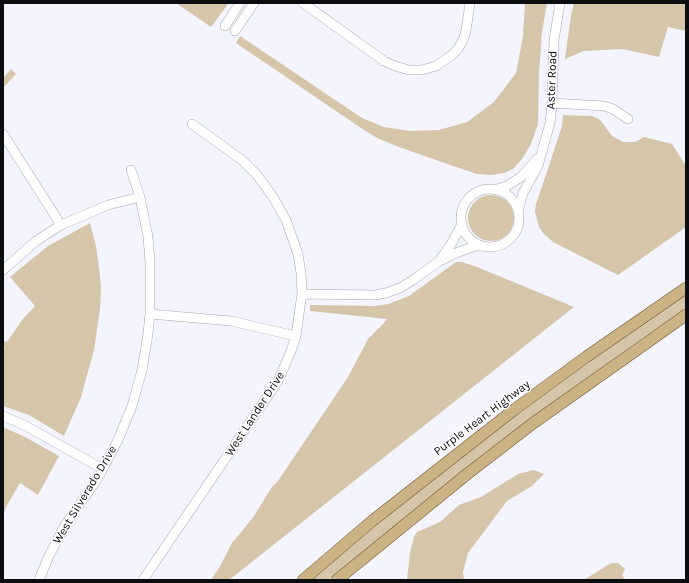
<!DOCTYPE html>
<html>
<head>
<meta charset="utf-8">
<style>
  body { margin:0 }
  #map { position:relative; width:689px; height:583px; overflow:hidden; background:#f3f4fe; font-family:Karla,sans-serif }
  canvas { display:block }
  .frame { position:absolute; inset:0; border:4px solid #0c0d10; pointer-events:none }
</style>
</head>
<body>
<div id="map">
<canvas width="689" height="583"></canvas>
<div class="frame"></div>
</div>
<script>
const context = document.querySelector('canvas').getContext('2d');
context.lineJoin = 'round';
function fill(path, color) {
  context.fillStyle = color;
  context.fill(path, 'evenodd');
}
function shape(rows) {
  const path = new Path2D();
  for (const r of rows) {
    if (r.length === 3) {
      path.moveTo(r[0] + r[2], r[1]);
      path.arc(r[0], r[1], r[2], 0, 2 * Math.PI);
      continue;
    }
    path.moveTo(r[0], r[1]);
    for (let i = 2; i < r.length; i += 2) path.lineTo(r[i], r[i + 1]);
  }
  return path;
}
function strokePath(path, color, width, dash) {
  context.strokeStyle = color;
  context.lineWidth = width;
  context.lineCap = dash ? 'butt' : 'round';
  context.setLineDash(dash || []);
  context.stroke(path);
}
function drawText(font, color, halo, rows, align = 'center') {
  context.font = font + ' Karla,sans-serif';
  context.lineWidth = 3;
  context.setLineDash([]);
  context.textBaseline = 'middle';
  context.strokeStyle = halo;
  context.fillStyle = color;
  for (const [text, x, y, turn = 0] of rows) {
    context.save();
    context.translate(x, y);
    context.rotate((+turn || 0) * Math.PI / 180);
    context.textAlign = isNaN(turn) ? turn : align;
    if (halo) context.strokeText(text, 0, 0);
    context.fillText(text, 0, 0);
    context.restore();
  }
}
fill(shape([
  [176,3,229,3,211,27],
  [525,3,547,3,542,32,539,73,538,124,531,144,522,159,513,169,504,173,492,175,477,174,456,167,399,147,377,138,361,128,236,43,240,36,362,118,384,127,411,131,439,130,467,122,494,102,516,73,523,37],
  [574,3,686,3,686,31,668,27,659,57,623,49,584,51,565,59,571,15],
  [11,69,16,74,3,88,3,78],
  [563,115,592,116,597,118,601,121,612,136,623,142,635,142,644,137,672,144,686,166,686,227,618,275,553,242,544,234,539,227,535,212,536,204,548,169,562,126],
  [491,218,23],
  [90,223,96,246,99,268,101,288,100,309,94,350,81,397,64,436,29,415,3,406,3,353,5,348,3,348,3,341,7,342,22,320,35,306,10,277,48,246],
  [456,262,462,262,477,267,574,307,229,580,211,580,219,568,232,543,252,519,272,487,278,481,348,377,368,339,383,324,387,319,310,311,310,305,375,306,388,304,409,296],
  [686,294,686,308,644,337,539,412,480,457,328,580,310,580,367,532,505,422,641,324],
  [3,427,25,437,59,456,38,495,20,483,5,509,3,517],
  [534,470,544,474,532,486,507,501,468,553,463,572,464,580,407,580,410,553,414,537,417,532,440,522,459,505,481,497,518,474],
  [611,563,618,563,625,569,622,575,625,580,584,580]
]), '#d5c5a9');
const minor = shape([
  [303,3,384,61,395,66,409,70,422,70,436,66,452,55,458,49,463,40,466,31,470,3],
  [225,26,240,3],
  [235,31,254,3],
  [552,103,604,106,613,109,628,119],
  [3,134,61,225],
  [490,218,29],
  [497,189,507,186,521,177,538,158],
  [518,211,523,193,538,166,550,123,552,103,554,40,560,3],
  [439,261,450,246,461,226],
  [3,270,36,241,61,225,108,205,140,197],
  [302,294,375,295,386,293,400,288,413,280,438,262,456,253,478,245],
  [150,314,231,321,296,336],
  [3,416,24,425,103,469],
  [39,580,48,558,65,525,98,478,118,440,132,406,142,370,148,334,150,314,150,262,148,237,140,197,131,170],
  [143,580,278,381,291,351,296,336,300,307,302,294,301,273,298,254,286,220,273,197,257,175,242,160,192,124]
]);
const major = shape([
  [303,580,372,521,515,409,586,357,686,288],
  [337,580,466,475,532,424,686,315]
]);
strokePath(minor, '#a5a6af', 10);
strokePath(major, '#715829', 12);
strokePath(minor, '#fff', 9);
strokePath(major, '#cbb386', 11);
drawText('12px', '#0c0d10', '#fff', [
  ["Aster Road",552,80,-88],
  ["West Lander Drive",255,414,-57],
  ["Purple Heart Highway",482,418,-37],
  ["West Silverado Drive",85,495,-59]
]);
</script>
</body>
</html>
